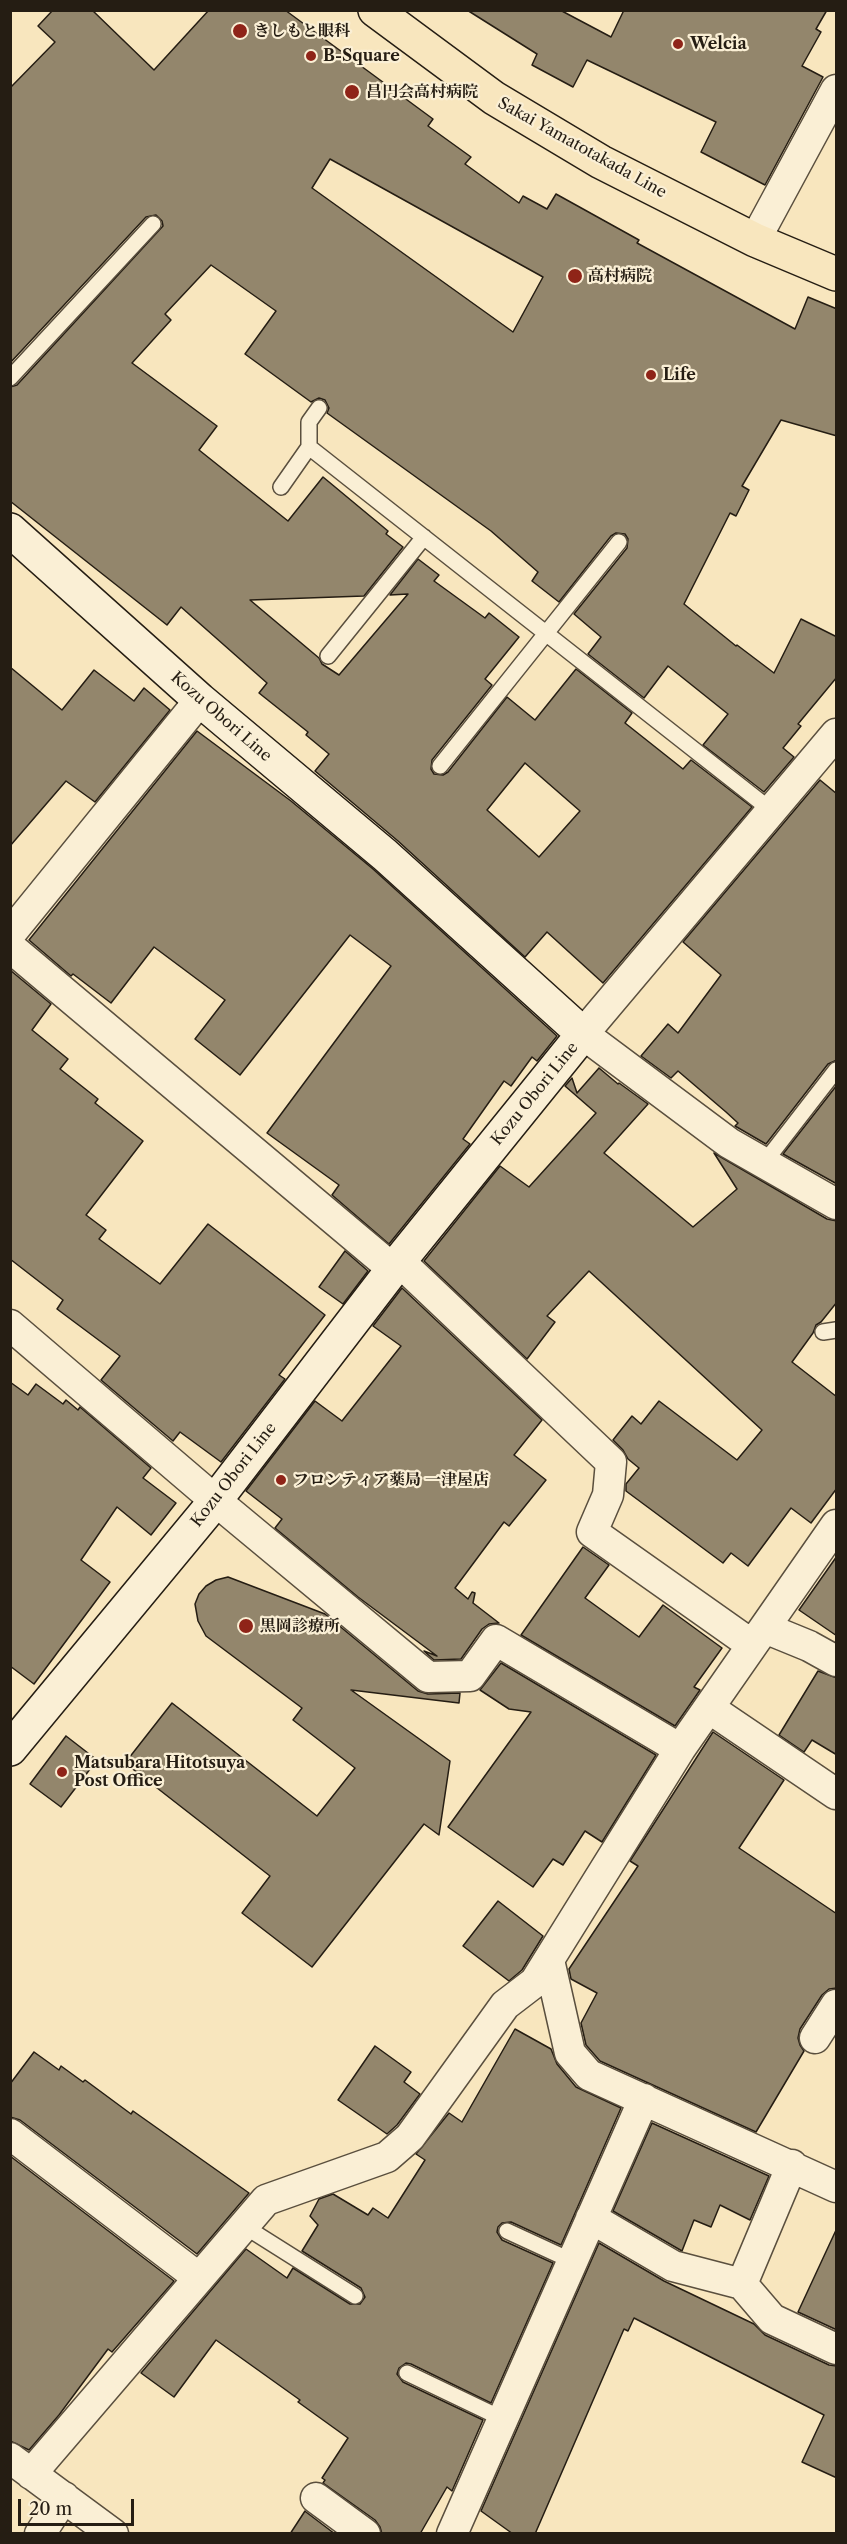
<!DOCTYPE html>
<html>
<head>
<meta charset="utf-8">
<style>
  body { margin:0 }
  #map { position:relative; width:847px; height:2544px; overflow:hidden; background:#f8e6be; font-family:"Libre Caslon Text",serif }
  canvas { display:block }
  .frame { position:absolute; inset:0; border:12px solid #251d13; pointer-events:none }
  .scale { position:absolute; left:18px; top:2499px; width:116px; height:27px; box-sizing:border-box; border:3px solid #251d13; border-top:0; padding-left:8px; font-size:18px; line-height:21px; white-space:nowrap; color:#251d13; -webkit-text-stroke:4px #faefd5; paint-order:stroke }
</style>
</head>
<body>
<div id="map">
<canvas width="847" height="2544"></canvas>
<div class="frame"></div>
<div class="scale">20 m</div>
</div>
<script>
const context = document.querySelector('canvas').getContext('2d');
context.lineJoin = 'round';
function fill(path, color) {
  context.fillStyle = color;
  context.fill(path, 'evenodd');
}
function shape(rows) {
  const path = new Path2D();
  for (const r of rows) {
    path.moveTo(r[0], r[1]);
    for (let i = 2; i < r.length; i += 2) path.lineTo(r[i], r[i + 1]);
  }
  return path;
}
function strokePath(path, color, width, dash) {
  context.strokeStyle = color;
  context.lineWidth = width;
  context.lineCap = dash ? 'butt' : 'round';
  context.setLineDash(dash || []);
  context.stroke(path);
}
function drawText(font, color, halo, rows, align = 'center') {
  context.font = font + ' "Libre Caslon Text","Noto Serif JP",serif';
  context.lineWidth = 4.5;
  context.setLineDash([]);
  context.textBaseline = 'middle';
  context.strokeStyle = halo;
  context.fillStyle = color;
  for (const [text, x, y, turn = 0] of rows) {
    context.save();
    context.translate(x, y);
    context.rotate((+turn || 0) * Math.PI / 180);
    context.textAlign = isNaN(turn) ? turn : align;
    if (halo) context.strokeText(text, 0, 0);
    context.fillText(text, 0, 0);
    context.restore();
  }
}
const building = shape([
  [53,10,92,10,154,70,209,10,285,10,433,119,428,126,471,157,465,164,519,203,523,196,547,209,556,194,639,240,637,243,795,329,808,297,837,309,837,436,781,420,742,486,749,490,736,516,730,513,684,604,736,646,737,645,774,673,801,619,837,637,837,677,798,724,801,726,783,748,794,757,764,792,703,745,728,714,668,666,644,698,588,654,601,637,574,614,627,548,628,539,625,534,616,533,611,536,559,602,532,581,538,572,491,531,327,413,329,408,325,400,319,398,311,402,245,354,276,311,211,265,165,314,171,320,132,363,217,426,199,450,288,521,323,477,388,531,386,534,403,547,364,596,250,600,319,658,322,664,339,675,408,594,390,595,418,559,439,575,434,581,485,618,489,613,519,637,485,679,492,685,432,760,431,769,434,774,443,775,448,772,507,697,535,720,576,669,632,713,625,723,683,769,691,760,752,807,603,983,547,932,525,957,398,841,315,771,329,754,306,735,308,732,259,693,267,683,181,607,167,625,10,501,10,387,17,385,163,226,162,221,156,215,146,217,10,363,10,88,55,42,38,26,53,10],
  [330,159,543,277,513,332,312,188,330,159],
  [525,763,580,811,539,857,487,810,525,763],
  [467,10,560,10,611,37,624,10,827,10,816,29,821,32,802,66,823,77,765,185,701,152,716,122,587,60,573,87,532,65,537,54,467,10],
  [10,667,62,710,94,670,134,701,144,688,170,710,95,802,66,781,10,846,10,667],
  [197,731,291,801,373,869,557,1036,537,1061,532,1057,511,1086,504,1081,463,1139,470,1144,389,1244,332,1195,339,1185,267,1133,391,966,350,935,240,1075,195,1039,225,1000,154,947,111,1003,73,974,71,976,29,940,197,731],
  [820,780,837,794,837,1060,828,1064,766,1144,735,1126,738,1123,726,1112,678,1071,671,1078,641,1056,668,1024,678,1033,721,975,683,942,820,780],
  [10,970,51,1004,32,1030,68,1059,60,1069,98,1099,95,1103,143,1141,86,1215,106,1230,99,1239,160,1284,208,1224,325,1315,279,1375,285,1379,221,1462,180,1432,173,1441,101,1380,120,1356,57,1309,63,1300,10,1259,10,970],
  [599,1068,618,1084,619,1083,648,1104,604,1153,693,1227,737,1189,714,1153,827,1219,837,1221,837,1302,821,1322,816,1325,813,1333,792,1362,837,1397,837,1488,811,1523,791,1508,748,1566,731,1553,723,1563,626,1491,626,1484,639,1468,628,1459,623,1450,613,1440,632,1416,641,1424,659,1401,737,1460,762,1430,589,1271,547,1316,555,1322,527,1359,424,1261,500,1166,529,1187,596,1113,565,1086,572,1078,577,1093,599,1068],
  [837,1085,837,1184,783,1154,837,1085],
  [345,1251,368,1271,343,1304,319,1287,345,1251],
  [402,1288,542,1420,514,1455,546,1480,509,1526,504,1522,455,1588,468,1599,472,1592,475,1593,473,1603,499,1623,489,1624,482,1629,461,1659,434,1660,424,1651,437,1656,358,1597,275,1528,282,1519,246,1491,315,1401,342,1421,401,1346,373,1326,402,1288],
  [10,1382,28,1395,36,1384,63,1404,66,1400,78,1410,80,1407,151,1468,143,1478,176,1503,151,1535,117,1507,81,1560,110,1582,34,1684,10,1666,10,1382],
  [583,1547,609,1565,585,1598,639,1637,663,1605,722,1648,694,1687,700,1690,675,1726,521,1635,583,1547],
  [837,1556,837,1636,799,1610,837,1556],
  [228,1577,325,1614,418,1691,428,1694,460,1693,459,1703,351,1690,450,1761,439,1835,424,1824,312,1967,242,1913,270,1876,125,1763,172,1703,317,1816,355,1768,293,1720,302,1708,206,1636,198,1621,195,1604,199,1594,206,1586,216,1580,228,1577],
  [501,1663,656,1755,602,1842,585,1831,563,1865,553,1859,533,1887,448,1827,531,1712,509,1709,480,1690,501,1663],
  [818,1671,837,1678,837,1755,812,1740,804,1752,779,1735,818,1671],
  [713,1732,784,1780,739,1848,837,1914,837,1988,829,1989,822,1995,800,2029,798,2038,800,2045,804,2051,756,2132,600,2061,586,2045,581,2023,597,1993,571,1979,569,1969,638,1866,630,1861,713,1732],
  [66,1736,97,1760,61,1807,30,1784,66,1736],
  [498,1901,543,1936,522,1970,509,1981,463,1946,498,1901],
  [515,2029,551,2049,557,2064,576,2087,621,2108,561,2245,511,2222,502,2223,498,2227,497,2232,502,2240,553,2263,491,2403,411,2364,406,2363,399,2368,397,2374,403,2382,483,2420,452,2491,447,2487,420,2534,382,2534,380,2527,375,2520,323,2483,325,2480,322,2478,348,2438,298,2402,300,2400,216,2340,174,2397,141,2373,246,2249,287,2278,293,2268,350,2304,360,2304,365,2297,361,2288,302,2251,318,2225,310,2216,319,2199,333,2194,368,2215,373,2208,388,2218,425,2160,416,2154,449,2113,462,2122,515,2029],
  [375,2046,411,2072,404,2082,420,2094,397,2125,387,2134,338,2100,375,2046],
  [34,2052,59,2070,61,2066,83,2082,85,2080,131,2114,133,2111,249,2193,197,2254,20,2120,10,2117,10,2084,34,2052],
  [652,2123,769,2176,750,2220,720,2205,711,2227,694,2220,682,2251,613,2211,652,2123],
  [10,2156,174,2281,112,2352,108,2349,59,2415,29,2450,10,2441,10,2156],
  [837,2228,837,2330,798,2312,837,2228],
  [599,2243,664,2281,754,2324,765,2335,829,2365,837,2366,837,2478,802,2462,824,2415,634,2318,628,2331,624,2329,535,2534,513,2534,481,2511,599,2243],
  [305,2511,306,2512,335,2534,290,2534,305,2511]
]);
fill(building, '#93866c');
strokePath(building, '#251d13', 1.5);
const lane = shape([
  [10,378,153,224],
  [309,447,309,422,319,408],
  [281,487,309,447,772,811],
  [328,656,424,537],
  [440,766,619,542],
  [764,1163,836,1070],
  [823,1332,836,1330],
  [244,2226,355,2296],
  [507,2231,572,2261],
  [407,2373,503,2419]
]);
const street = shape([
  [755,240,836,90],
  [836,734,583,1034,729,1143,836,1204],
  [10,934,200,700],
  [10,947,393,1269],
  [399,1261,611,1462,608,1495,592,1532,752,1645],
  [10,1325,216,1501,428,1677,470,1676,496,1640,680,1749],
  [765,1628,809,1646,836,1661],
  [709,1708,836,1794],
  [549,1960,570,2053,589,2075,836,2187],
  [815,2038,836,2005],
  [10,2134,199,2278],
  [591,2218,673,2266,742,2284,772,2319,836,2349],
  [742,2284,792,2165],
  [10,2458,113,2534],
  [31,2474,266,2200,387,2157,410,2137,505,2005,535,1982,680,1749,836,1525],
  [316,2498,365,2534],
  [40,2534,64,2497],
  [452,2534,644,2099]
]);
const secondary = shape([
  [10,530,200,700,385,855,583,1034,393,1269,208,1510,10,1749]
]);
const primary = shape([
  [375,10,494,98,601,162,755,240,836,274]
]);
strokePath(lane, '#5a4f3e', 18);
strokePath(street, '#5a4f3e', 33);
strokePath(secondary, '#251d13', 36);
strokePath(primary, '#251d13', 36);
strokePath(lane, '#faefd5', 15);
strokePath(street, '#faefd5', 30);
strokePath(secondary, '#faefd5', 33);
strokePath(primary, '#f8e6be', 33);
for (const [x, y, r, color] of [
  [240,31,8,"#8f2418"],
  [678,44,6,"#8f2418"],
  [311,56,6,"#8f2418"],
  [352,92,8,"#8f2418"],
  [575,276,8,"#8f2418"],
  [651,375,6,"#8f2418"],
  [281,1480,6,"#8f2418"],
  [246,1626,8,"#8f2418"],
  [62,1772,6,"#8f2418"]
]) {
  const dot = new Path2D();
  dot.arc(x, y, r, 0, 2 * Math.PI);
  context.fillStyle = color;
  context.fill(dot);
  strokePath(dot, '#faefd5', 2);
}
drawText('bold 16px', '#251d13', '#faefd5', [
  ["きしもと眼科",254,31],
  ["Welcia",690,44],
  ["B-Square",323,56],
  ["昌円会高村病院",366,92],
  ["高村病院",588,276],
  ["Life",663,375],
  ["フロンティア薬局 一津屋店",293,1480],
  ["黒岡診療所",260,1626],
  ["Matsubara Hitotsuya",74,1763],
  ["Post Office",74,1781]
], 'left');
drawText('16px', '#251d13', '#faefd5', [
  ["Sakai Yamatotakada Line",582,148,29],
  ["Kozu Obori Line",221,717,41],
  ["Kozu Obori Line",535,1094,-51],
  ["Kozu Obori Line",234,1475,-52]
]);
</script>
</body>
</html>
